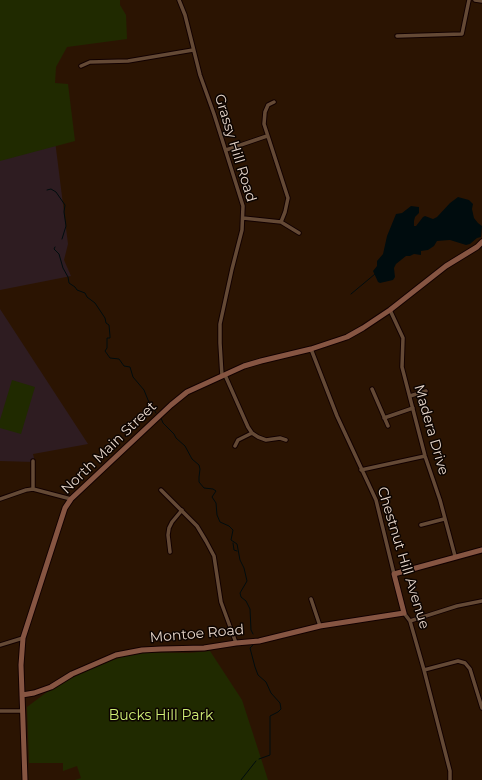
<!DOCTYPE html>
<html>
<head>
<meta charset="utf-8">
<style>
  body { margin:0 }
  canvas { display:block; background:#2b1402 }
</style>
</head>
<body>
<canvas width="482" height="780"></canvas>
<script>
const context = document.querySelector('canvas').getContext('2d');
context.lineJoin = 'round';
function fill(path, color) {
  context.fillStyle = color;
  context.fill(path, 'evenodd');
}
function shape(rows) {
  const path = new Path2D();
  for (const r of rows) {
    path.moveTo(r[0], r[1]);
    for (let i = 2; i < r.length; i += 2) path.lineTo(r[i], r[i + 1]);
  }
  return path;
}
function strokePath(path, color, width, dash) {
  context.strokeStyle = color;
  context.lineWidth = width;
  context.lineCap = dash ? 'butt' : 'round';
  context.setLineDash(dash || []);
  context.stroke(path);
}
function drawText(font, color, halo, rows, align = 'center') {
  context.font = font + ' Montserrat,sans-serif';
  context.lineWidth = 3;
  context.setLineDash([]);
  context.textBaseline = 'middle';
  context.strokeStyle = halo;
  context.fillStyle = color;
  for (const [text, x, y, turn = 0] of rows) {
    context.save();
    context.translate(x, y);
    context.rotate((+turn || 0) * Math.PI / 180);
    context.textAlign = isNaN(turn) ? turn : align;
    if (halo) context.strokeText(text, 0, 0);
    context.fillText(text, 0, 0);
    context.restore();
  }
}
fill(shape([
  [0,59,51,109,68,244,64,260,71,276,0,290],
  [0,309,88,444,33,454,35,462,0,461]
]), '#2e1c21');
fill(shape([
  [0,0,120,0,120,5,126,15,127,39,67,47,56,67,55,83,68,84,75,141,0,161],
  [12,380,35,387,21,434,0,428,0,420],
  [210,651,242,700,268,780,75,780,81,778,77,766,63,771,63,763,29,763,27,707,47,692,95,665,138,652,189,653]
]), '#202a00');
fill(shape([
  [458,197,469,200,473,204,472,209,474,218,478,223,482,226,481,237,477,238,470,244,466,245,450,240,437,241,434,246,428,250,421,251,421,255,414,254,410,256,406,256,396,264,394,268,395,277,393,280,380,283,378,282,373,271,377,266,377,261,383,254,387,236,396,214,402,213,411,206,419,207,419,213,415,217,414,221,414,226,416,226,423,217,425,216,433,219,437,217,450,203]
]), '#000c0e');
strokePath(shape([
  [47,190,51,189,56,192,65,205,64,212,66,226,62,239],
  [55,247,54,249,59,254,63,268,68,277,69,283,75,287,77,290,85,293,87,297,95,303,105,318,106,323,109,325,110,336,110,338,107,338,107,348,105,351,110,358,119,359,124,366,130,367,133,377,144,390,148,400,156,413],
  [351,294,375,274],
  [161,418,163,423,174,434,176,438,185,446,192,459,199,465,200,469,199,477,199,482,204,488,213,489,216,491,212,497,216,503,217,515,220,522,229,526,233,530,231,540,237,544,240,560,244,568,247,581,240,593,241,597,246,601,250,609,251,630,253,634],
  [233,543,234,550,237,551],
  [254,644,250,648,255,667,258,675,266,682,271,693,280,703,281,709,278,712,270,716,270,755,259,759],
  [241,780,256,761]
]), '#000c0e', 1);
const street = shape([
  [179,0,185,15,200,75,214,114,243,206,242,230,232,269,220,324,220,343,222,376],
  [475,0,482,1],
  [397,36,462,34,469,0],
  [81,66,90,62,128,61,193,50],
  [274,102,268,105,265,112,264,124,288,198,285,212,281,222],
  [226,150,267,136],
  [243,218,281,222,299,233],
  [390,310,403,338,402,367,425,456,440,500,455,556],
  [311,349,337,416,376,500,394,574],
  [225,375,248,427,252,433,258,437,266,440,280,438,286,440],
  [372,389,388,426],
  [410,396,426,391],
  [384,418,413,408],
  [235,446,238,440,252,433],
  [33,461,33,489],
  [361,470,425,456],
  [161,490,197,526,206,541,214,556,221,602,236,643],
  [0,499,26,490,33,489,71,499],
  [421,525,444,519],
  [170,552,168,535,169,528,172,522,182,510],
  [311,599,320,626],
  [404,613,410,621,424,670,450,771,450,780],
  [410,621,457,606,482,601],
  [0,645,23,638],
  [424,670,458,661,465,663,470,669,482,708],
  [0,711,23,711]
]);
const secondary = shape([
  [22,695,34,693,51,687,72,674,116,655,142,650,161,649,204,648,236,643,259,641,320,626,404,613,394,574,482,550],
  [25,780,21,665,23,638,65,508,71,499,171,405,187,392,244,366,261,361,311,349,347,337,363,328,390,310,446,266,477,247,482,242]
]);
strokePath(street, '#120100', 5.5);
strokePath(secondary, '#120100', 7);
strokePath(street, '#644935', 3.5);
strokePath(secondary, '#865542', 5);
drawText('14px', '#e7d6ca', '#0c0401', [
  ["Grassy Hill Road",235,148,73],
  ["Madera Drive",431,430,74],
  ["North Main Street",109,448,-44],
  ["Chestnut Hill Avenue",403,558,73],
  ["Montoe Road",197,634,-5]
]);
drawText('14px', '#d0ef75', '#0c0401', [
  ["Bucks Hill Park",161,716]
]);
</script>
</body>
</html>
